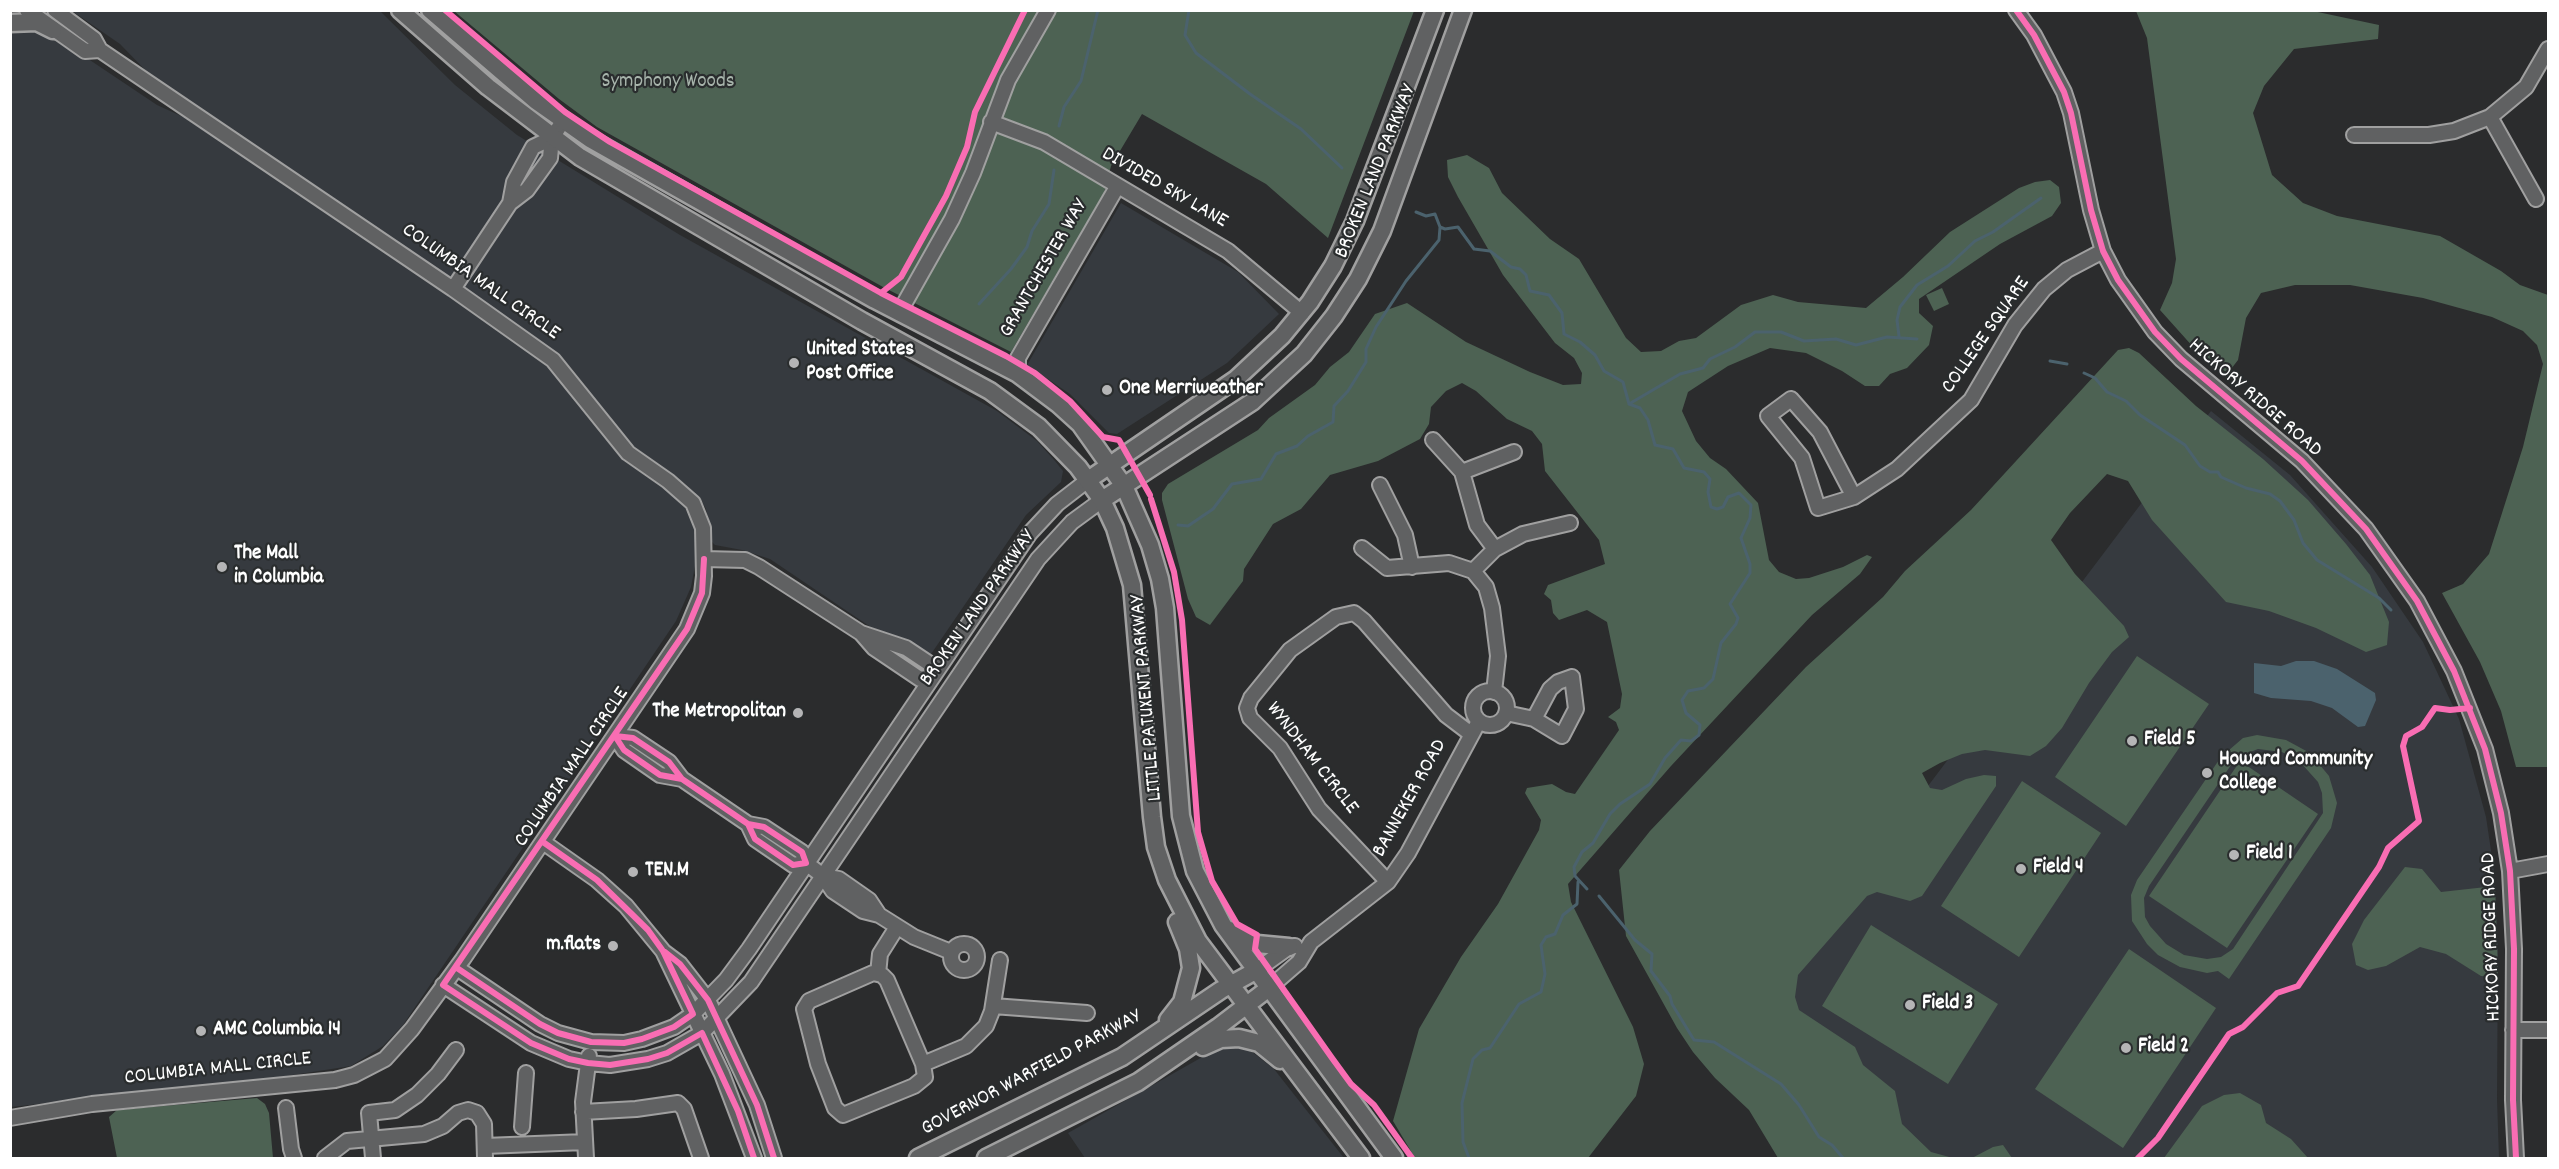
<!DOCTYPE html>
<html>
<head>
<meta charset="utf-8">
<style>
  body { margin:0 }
  #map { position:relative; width:2559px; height:1169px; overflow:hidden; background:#2b2c2d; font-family:Dekko,sans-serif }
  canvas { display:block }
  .frame { position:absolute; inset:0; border:12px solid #fff; pointer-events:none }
</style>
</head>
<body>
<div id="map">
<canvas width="2559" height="1169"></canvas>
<div class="frame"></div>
</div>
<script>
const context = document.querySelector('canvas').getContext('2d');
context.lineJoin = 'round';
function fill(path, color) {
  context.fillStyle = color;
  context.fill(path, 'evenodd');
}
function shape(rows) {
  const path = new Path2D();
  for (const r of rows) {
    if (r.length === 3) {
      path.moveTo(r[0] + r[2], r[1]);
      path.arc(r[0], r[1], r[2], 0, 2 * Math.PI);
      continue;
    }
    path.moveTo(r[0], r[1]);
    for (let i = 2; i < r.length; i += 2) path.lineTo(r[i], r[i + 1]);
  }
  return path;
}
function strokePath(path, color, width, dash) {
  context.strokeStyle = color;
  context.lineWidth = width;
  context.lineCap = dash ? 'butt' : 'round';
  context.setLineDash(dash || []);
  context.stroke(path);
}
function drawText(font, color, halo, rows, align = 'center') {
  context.font = font + ' Dekko,sans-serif';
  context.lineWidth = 4.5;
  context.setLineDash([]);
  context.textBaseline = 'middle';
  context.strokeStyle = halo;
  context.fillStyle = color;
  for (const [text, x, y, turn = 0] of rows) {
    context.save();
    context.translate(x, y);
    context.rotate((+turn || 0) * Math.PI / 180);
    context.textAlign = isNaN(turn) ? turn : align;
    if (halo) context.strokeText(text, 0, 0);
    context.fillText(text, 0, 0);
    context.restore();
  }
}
fill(shape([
  [72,11,380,11,455,85,517,135,680,235,997,411,1037,441,1055,461,1063,471,1061,482,1026,515,929,657,875,630,770,559,742,550,715,545,712,542,706,509,701,500,684,483,627,442,572,369,552,350,153,78,120,44],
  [10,28,42,28,157,105,190,120,517,340,551,368,614,449,626,461,671,491,693,518,696,547,695,566,691,587,676,621,403,1025,383,1046,351,1066,273,1078,11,1107],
  [1121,203,1238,272,1279,314,1227,363,1117,434,1109,433,1070,394,1027,365],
  [2211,411,2290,475,2372,567,2423,642,2459,719,2486,817,2494,871,2498,944,2497,1099,2499,1158,1793,1158,1771,994],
  [1237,1046,1251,1051,1274,1069,1344,1158,1085,1158,1068,1133,1220,1047]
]), '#363a3f');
fill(shape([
  [454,11,1414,11,1328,238,1266,184,1142,114,1111,166,1104,193,1011,352,883,287,597,127,559,99],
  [2136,11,2313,11,2379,25,2378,39,2294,49,2264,86,2253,113,2272,175,2303,203,2337,216,2440,236,2501,271,2520,285,2548,295,2548,767,2516,767,2501,711,2480,662,2442,593,2463,584,2489,554,2523,447,2543,364,2537,345,2523,331,2492,317,2423,298,2350,285,2295,285,2261,293,2246,318,2238,360,2228,373,2203,358,2160,310,2172,283,2176,259,2147,38],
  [1467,155,1489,168,1502,193,1550,239,1579,259,1626,338,1641,352,1661,351,1679,341,1696,338,1741,305,1773,295,1798,302,1866,308,1903,277,1950,232,2019,188,2035,182,2050,180,2059,187,2061,203,2052,216,2000,244,1919,299,1919,313,1933,326,1929,345,1907,368,1890,374,1879,386,1865,386,1842,371,1806,353,1770,348,1728,366,1688,392,1682,411,1696,441,1710,458,1726,469,1758,503,1769,560,1779,572,1796,579,1809,578,1843,567,1867,555,1872,557,1860,574,1812,615,1671,766,1568,884,1571,902,1633,1027,1644,1064,1636,1096,1588,1158,1415,1158,1393,1121,1419,1029,1461,957,1498,904,1539,830,1541,820,1525,793,1527,788,1552,784,1566,792,1575,794,1619,730,1616,722,1608,717,1620,708,1622,694,1607,622,1587,610,1559,620,1553,613,1551,600,1544,594,1548,585,1605,564,1599,540,1545,471,1542,444,1532,431,1507,419,1476,391,1462,383,1446,391,1431,407,1429,424,1420,439,1378,461,1330,475,1301,509,1273,524,1244,569,1243,581,1210,625,1196,617,1188,599,1162,500,1162,493,1168,484,1258,430,1269,418,1315,385,1330,367,1349,352,1375,314,1407,303,1466,342,1530,372,1563,385,1581,384,1582,373,1574,358,1555,343,1503,275,1458,197,1448,177,1447,160],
  [1942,288,1949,304,1934,311,1926,295],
  [2129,348,2139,353,2196,406,2263,459,2308,500,2346,544,2370,575,2389,622,2387,645,2366,652,2316,628,2269,611,2226,602,2152,520,2128,481,2107,474,2070,513,2051,540,2075,574,2124,626,2129,637,2112,652,2089,683,2062,728,2046,746,2030,756,1985,750,1962,754,1940,763,1922,773,1930,788,1942,790,1966,779,1984,775,1996,776,1996,786,1922,896,1910,901,1877,892,1867,896,1798,975,1795,997,1799,1010,1855,1047,1863,1065,1895,1091,1902,1124,1931,1152,1953,1158,1778,1158,1749,1110,1715,1078,1693,1052,1677,1028,1626,936,1619,870,1650,831,1806,667,1883,597,1905,571,1971,510,2118,350],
  [2137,656,2209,704,2126,826,2055,777],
  [2257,735,2286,740,2310,753,2329,776,2337,803,2331,828,2229,979,2218,971,2207,973,2180,967,2158,955,2147,944,2132,921,2131,895,2137,880,2221,757,2243,738],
  [2258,749,2282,752,2301,763,2318,782,2322,793,2323,813,2233,949,2221,957,2207,959,2184,955,2166,944,2150,926,2145,917,2144,898,2149,886,2231,765,2240,756],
  [2240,761,2318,814,2227,948,2149,896],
  [2022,781,2101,833,2019,957,1941,906],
  [2405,867,2422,869,2441,892,2495,886,2498,973,2492,977,2481,976,2446,954,2420,947,2386,966,2368,970,2356,965,2352,944,2364,920],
  [1871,925,1998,1004,1948,1084,1822,1006],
  [2129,949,2216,1008,2123,1148,2035,1089],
  [2240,1093,2261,1105,2266,1123,2291,1139,2308,1158,2164,1158,2202,1106,2224,1095],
  [257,1098,265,1104,269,1113,273,1158,117,1158,109,1117,117,1110],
  [2003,1145,2012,1158,1972,1158,1993,1147]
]), '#4d6253');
fill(shape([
  [2296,661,2314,661,2337,669,2375,693,2376,700,2365,726,2358,727,2332,708,2311,701,2271,698,2254,693,2254,663,2281,666]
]), '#4b626d');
strokePath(shape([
  [1189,10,1185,35,1196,53,1250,94,1301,129,1342,168],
  [1059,126,1064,107,1081,81,1098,10],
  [1416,212,1426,216,1435,214,1440,227,1445,229,1458,227,1474,249,1490,251,1511,267,1520,269,1526,275,1530,291,1549,295,1562,313,1564,334,1580,342,1595,355,1604,371,1623,382,1629,404,1640,408,1648,420,1655,445,1673,449,1684,468,1704,472,1710,479,1708,492,1711,507,1717,509,1723,507,1728,497,1739,493,1751,505,1750,518,1741,538,1750,564,1750,573,1730,604,1738,618,1736,624,1721,643,1713,679,1704,688,1688,691,1682,700,1686,713,1700,725,1699,735,1691,741,1681,740,1665,758,1650,784,1620,804,1610,814,1593,843,1582,852,1574,867,1575,876,1587,889],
  [979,304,1011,269,1027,247,1032,231,1049,204,1054,170],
  [1899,336,1897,320,1900,307,1917,285,1948,266,1975,241,1993,232,2041,198],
  [2050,361,2067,364],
  [2084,373,2095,378,2107,392,2126,401,2140,415,2185,445,2200,466,2210,472,2218,472,2221,477,2246,488,2270,494,2280,501,2294,520,2303,543,2317,560,2379,598,2391,610],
  [1629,404,1680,374,1703,368,1710,359,1735,347,1755,332,1781,332,1804,341,1836,339,1856,345,1887,337,1917,339],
  [1178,525,1188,526,1213,509,1232,484,1261,479,1276,454,1297,446,1308,436,1333,422,1334,406,1348,391,1366,362,1366,349,1376,327,1406,281,1439,240,1440,227],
  [1599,896,1635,940,1652,954,1651,971,1670,996,1672,1004,1694,1040,1714,1042,1781,1084,1799,1105,1819,1137,1832,1145,1843,1158],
  [1469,1158,1463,1142,1462,1103,1473,1059,1482,1050,1490,1048,1519,1004,1541,992,1545,974,1541,945,1546,937,1555,934,1563,915,1577,904,1578,882]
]), '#4b626d', 3);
const minor = shape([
  [27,10,85,51,100,50],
  [2016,10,2034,35,2064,92,2071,113,2091,210,2103,251,2118,280,2155,332,2181,359,2302,461,2366,529,2417,601,2454,671,2485,749,2501,813,2510,871,2514,949,2513,1100,2516,1158],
  [2490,117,2536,199],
  [991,122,1044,142,1228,251,1302,313],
  [2354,135,2429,135,2454,131,2490,117,2526,87,2548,49],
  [510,203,514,182,533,147,552,138],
  [453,289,510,203,527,190,550,158,552,138,563,121],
  [899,313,952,219,973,173,1008,80,1048,10],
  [1018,374,1018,358,1117,187],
  [1462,472,1514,452],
  [1380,485,1405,535,1412,567],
  [1854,497,1818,508,1802,458,1768,416,1791,399,1820,432,1854,497,1897,469,1971,400,2015,325,2044,289,2067,270,2103,251],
  [1362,548,1387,568,1449,563,1473,571,1495,549,1477,525,1462,472,1433,440],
  [1495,549,1523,534,1570,523],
  [704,559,745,560,759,567,861,633,874,648,920,679,933,676,930,664,906,648,861,633],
  [1473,571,1486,587,1492,608,1498,656,1494,692],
  [1490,708,17],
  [1506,713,1534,719,1562,736,1576,709,1572,677,1558,682,1550,689,1534,719],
  [615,736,633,738,669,762,682,779,748,824,764,827,802,852,806,863,823,876,833,891,863,911,879,915,914,937,951,952],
  [615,736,624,750,660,775,682,779],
  [748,824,755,839,793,865,806,863],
  [543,842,597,880,626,906,663,951,722,1074,754,1158],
  [2510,871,2548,864],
  [823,876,839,879,869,900,879,915],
  [1388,882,1319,809,1280,748,1250,718,1247,708,1251,698,1290,650,1336,617,1354,613,1364,621,1446,715,1471,734],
  [964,957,13],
  [664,952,680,964,708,1000,757,1105,774,1158],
  [457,968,540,1024,558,1033,591,1042,624,1043,642,1039,674,1027,693,1014,726,980,749,949,1030,533,1057,504,1088,480],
  [1257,970,1289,947,1295,946],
  [873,973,882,975,887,980,923,1064,925,1077,914,1086,843,1115,835,1108,818,1064,804,1009,809,1001,873,973],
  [878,974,880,954,897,927],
  [443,985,531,1043,569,1059,588,1063,610,1065,648,1059,667,1053,702,1033,751,982,1038,559,1072,522,1102,500],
  [1269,988,1299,962,1311,942,1388,882,1408,853,1479,721],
  [993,1006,1087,1013],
  [2513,1030,2548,1030],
  [923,1064,966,1046,986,1026,992,1011,1000,960],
  [286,1108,291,1149,294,1158],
  [583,1112,636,1109,678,1103,684,1109,701,1158],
  [10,1118,92,1104,335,1080,354,1075,385,1059,412,1029,463,959,687,629,702,593,704,576,703,528,693,503,668,481,628,453,553,360,453,289,100,50,94,39,55,10],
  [522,1127,526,1073],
  [485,1146,585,1142],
  [325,1158,347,1141,424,1134,443,1126,458,1113,468,1110,477,1113,484,1124,485,1158],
  [373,1158,369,1113,395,1110,417,1095,438,1074,456,1050],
  [586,1158,583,1102,589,1056]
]);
const major = shape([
  [400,10,488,87,580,157,862,321,990,391,1039,427,1078,467,1102,500,1115,528,1132,585,1152,817,1156,847,1167,880,1198,941,1361,1158],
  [430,10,536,101,590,139,875,300,1018,374,1058,404,1080,424,1124,486,1150,545,1160,579,1165,608,1181,816,1195,871,1223,925,1394,1158],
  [10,23,37,22,53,30],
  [1088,480,1236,379,1282,336,1310,302,1333,266,1355,221,1435,10],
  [1102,500,1252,402,1304,354,1334,316,1358,279,1382,231,1463,10],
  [1230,930,1257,944,1289,947],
  [1168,1020,1182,1002,1191,968,1188,949,1177,922],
  [1203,1047,1221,1039,1239,1038,1259,1043,1280,1060],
  [918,1158,1122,1057,1221,990,1257,970],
  [986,1158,1138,1082,1218,1027,1269,988]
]);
strokePath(minor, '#a0a0a0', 18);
strokePath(major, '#a0a0a0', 21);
strokePath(minor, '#606162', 14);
strokePath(major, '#606162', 16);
strokePath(shape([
  [445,10,565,112,610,142,881,293,1006,356,1035,373,1070,401,1103,437,1119,440,1150,495],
  [2016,10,2034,35,2064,92,2071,113,2091,210,2103,251,2118,280,2155,332,2181,359,2302,461,2366,529,2417,601,2454,671,2485,749,2501,813,2510,871,2514,949,2513,1100,2516,1158],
  [881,293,901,277,946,196,967,147,975,112,1025,10],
  [1151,499,1174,572,1182,620,1198,832,1212,881,1237,924,1257,935,1255,949,1332,1058,1351,1084,1374,1105,1412,1158],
  [704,559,702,593,687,629,443,985,531,1043,569,1059,588,1063,610,1065,648,1059,667,1053,702,1033,738,1111,754,1158],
  [615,736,633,738,669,762,682,779,748,824,764,827,802,852,806,863,793,865,755,839,748,824],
  [615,736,624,750,660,775,682,779],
  [665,952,680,964,708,1000,757,1105,774,1158],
  [457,968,540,1024,558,1033,591,1042,624,1043,642,1039,674,1027,693,1014,663,951,648,930,597,880,543,842],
  [2138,1158,2158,1138,2229,1034,2243,1027,2277,993,2298,986,2379,867,2388,848,2419,821,2403,746,2406,736,2422,727,2435,708,2450,710,2470,708]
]), '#f96db3', 6);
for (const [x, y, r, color] of [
  [794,363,6,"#b5b5b6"],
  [1107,390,6,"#b5b5b6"],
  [222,567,6,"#b5b5b6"],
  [798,713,6,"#b5b5b6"],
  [2132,741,6,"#b5b5b6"],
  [2207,773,6,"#b5b5b6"],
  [2234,855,6,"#b5b5b6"],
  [2021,869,6,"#b5b5b6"],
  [633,872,6,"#b5b5b6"],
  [613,946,6,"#b5b5b6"],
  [1910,1005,6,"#b5b5b6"],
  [201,1031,6,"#b5b5b6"],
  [2126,1048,6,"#b5b5b6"]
]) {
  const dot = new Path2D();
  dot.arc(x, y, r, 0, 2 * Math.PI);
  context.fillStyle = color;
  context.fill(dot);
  strokePath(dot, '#2a2d2e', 2);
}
drawText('21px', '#a8b5ac', '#2a2d2e', [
  ["Symphony Woods",668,83]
]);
drawText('21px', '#fff', '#2a2d2e', [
  ["BROKEN LAND PARKWAY",1377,172,-68],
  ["DIVIDED SKY LANE",1164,189,30],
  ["GRANTCHESTER WAY",1045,269,-60],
  ["COLUMBIA MALL CIRCLE",480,283,35],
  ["COLLEGE SQUARE",1987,336,-55],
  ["HICKORY RIDGE ROAD",2254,399,41],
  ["BROKEN LAND PARKWAY",979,609,-55],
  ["LITTLE PATUXENT PARKWAY",1148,698,-95],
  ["WYNDHAM CIRCLE",1311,759,52],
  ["COLUMBIA MALL CIRCLE",573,768,-56],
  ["BANNEKER ROAD",1411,799,-61],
  ["HICKORY RIDGE ROAD",2493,937,-92],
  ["COLUMBIA MALL CIRCLE",218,1070,-6],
  ["GOVERNOR WARFIELD PARKWAY",1032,1074,-28]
]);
drawText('bold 21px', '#fff', '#2a2d2e', [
  ["United States",806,351],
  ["Post Office",806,375],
  ["One Merriweather",1119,390],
  ["The Mall",234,555],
  ["in Columbia",234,579],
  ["The Metropolitan",786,713,"right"],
  ["Field 5",2144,741],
  ["Howard Community",2219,761],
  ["College",2219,785],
  ["Field 1",2246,855],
  ["Field 4",2033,869],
  ["TEN.M",645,872],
  ["m.flats",601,946,"right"],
  ["Field 3",1922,1005],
  ["AMC Columbia 14",213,1031],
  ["Field 2",2138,1048]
], 'left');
</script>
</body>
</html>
